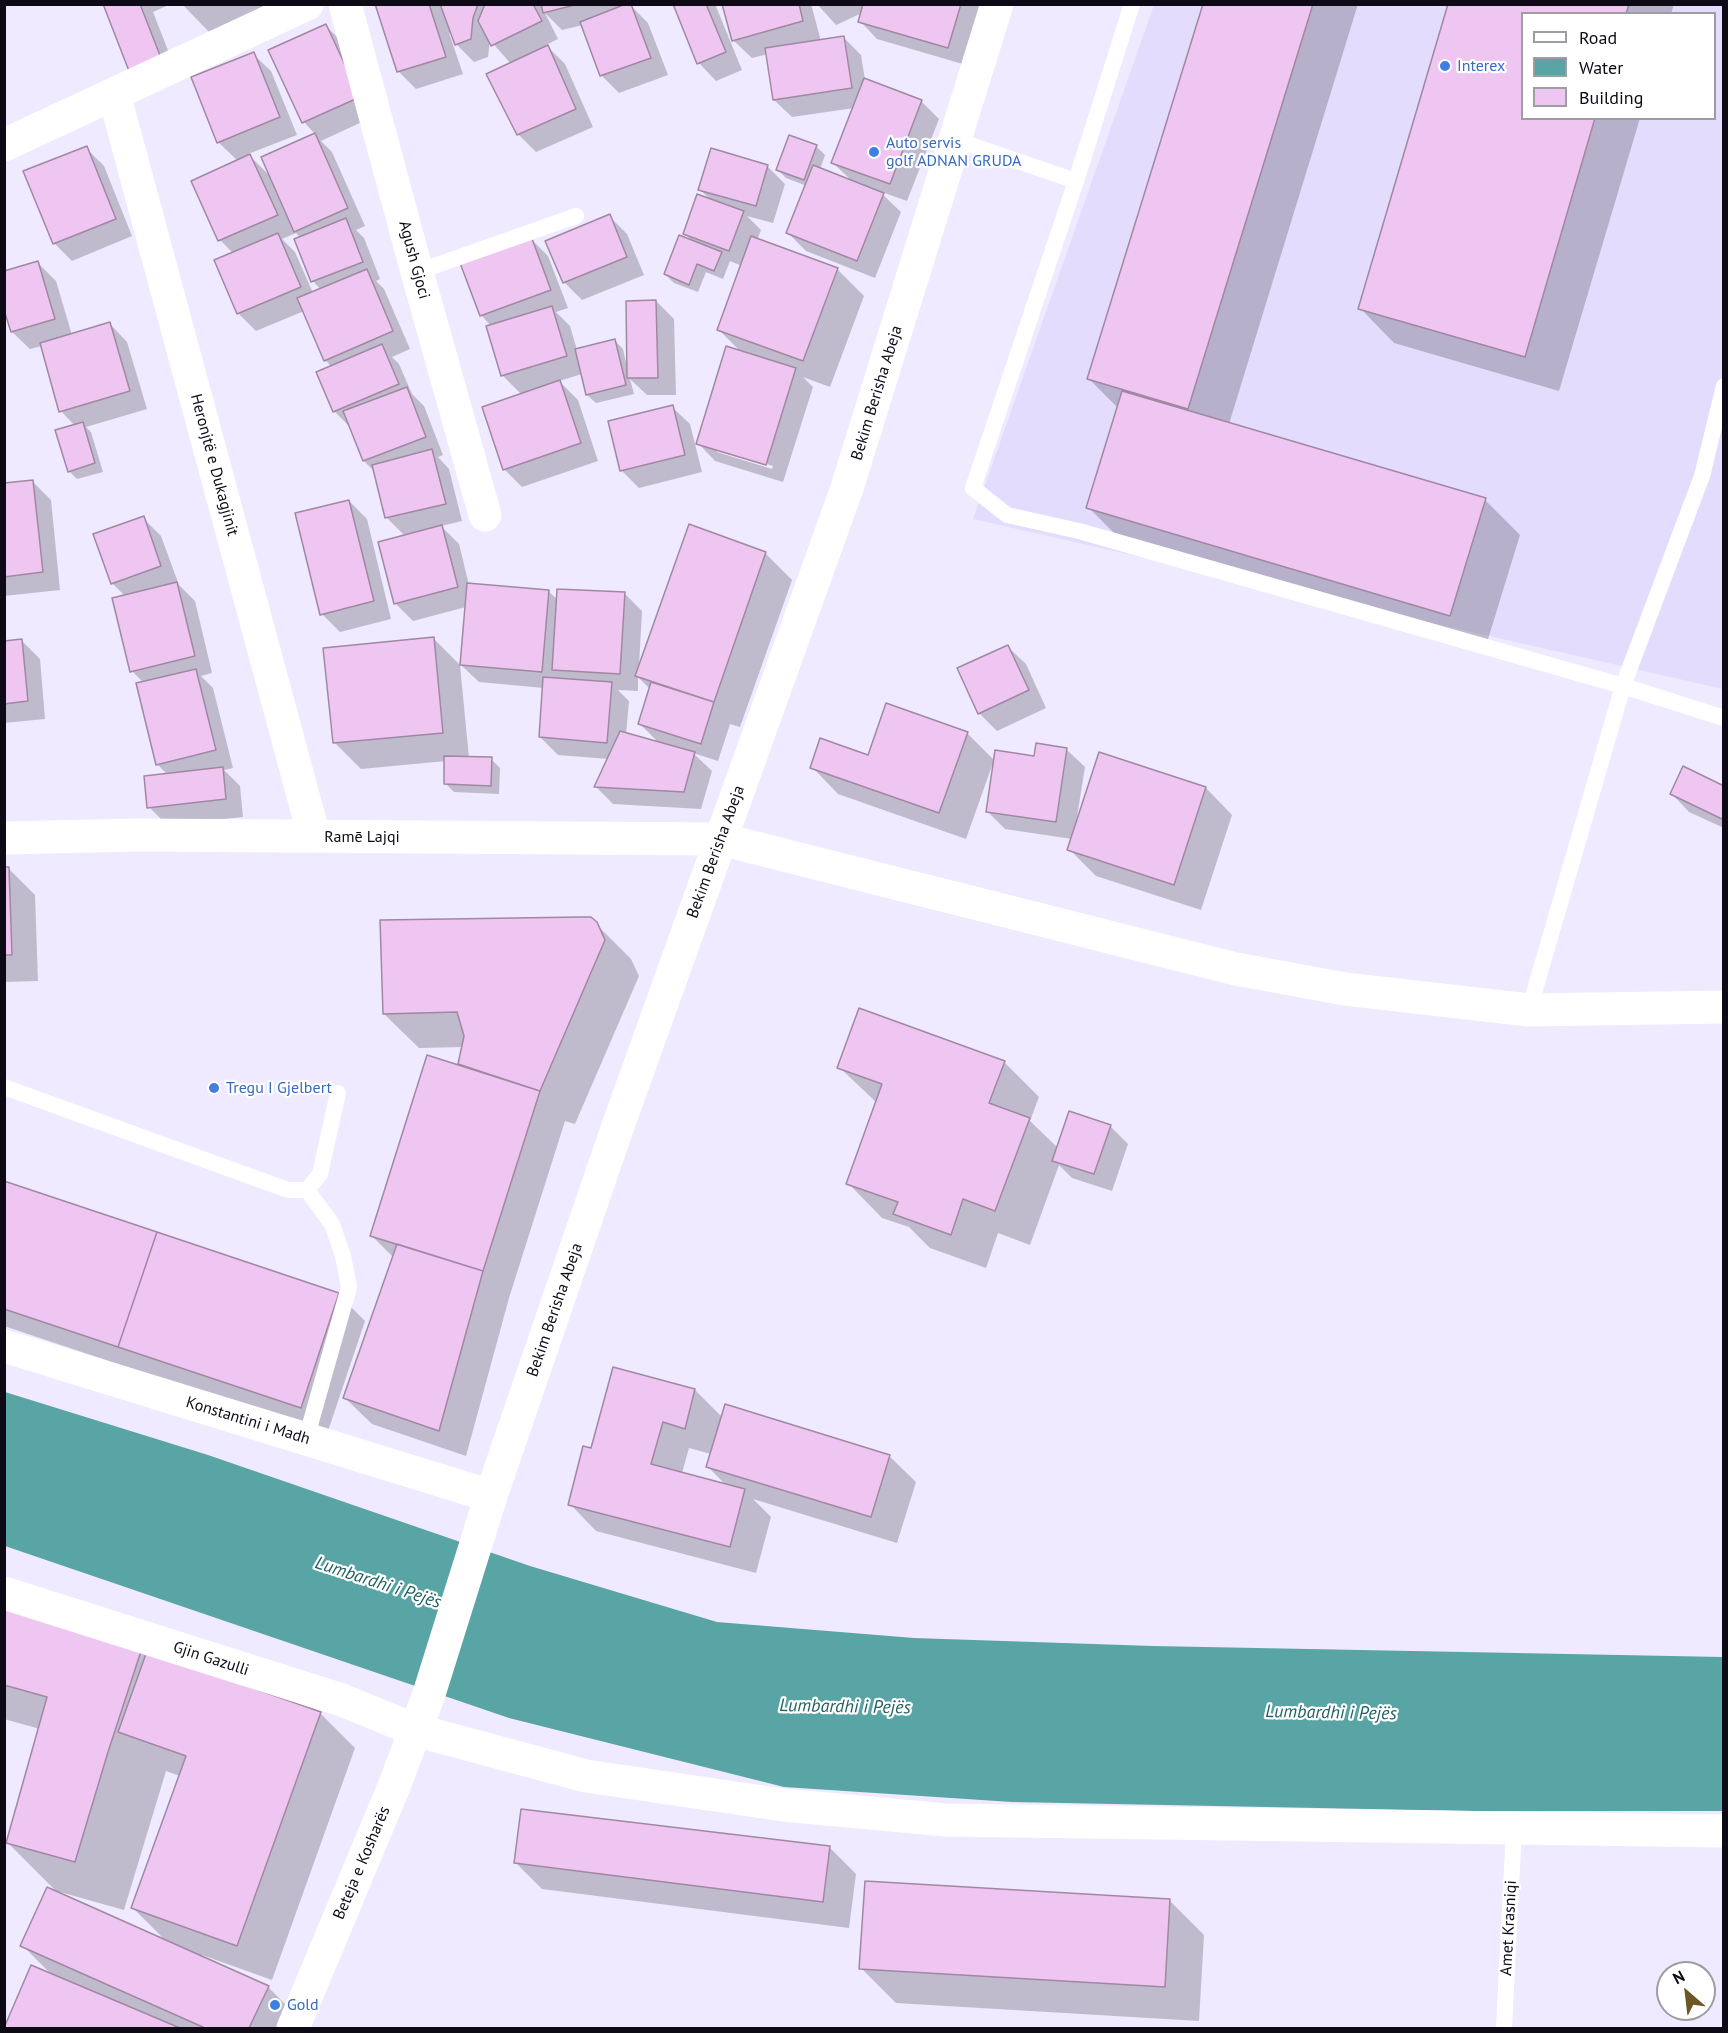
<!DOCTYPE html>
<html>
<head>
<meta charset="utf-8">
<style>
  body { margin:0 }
  #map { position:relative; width:1728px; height:2033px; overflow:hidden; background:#efeaff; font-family:"PT Sans",sans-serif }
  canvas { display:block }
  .frame { position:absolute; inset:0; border:6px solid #0d0a15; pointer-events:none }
  .legend { position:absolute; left:1521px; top:12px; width:195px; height:108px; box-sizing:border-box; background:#fff; border:2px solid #9e9da1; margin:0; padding:8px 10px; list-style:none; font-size:18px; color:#0d0a15 }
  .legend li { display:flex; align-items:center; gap:12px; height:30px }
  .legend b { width:30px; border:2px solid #9e9da1 }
  .north { position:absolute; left:1656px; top:1961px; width:60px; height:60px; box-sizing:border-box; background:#fff; border:2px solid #9e9da1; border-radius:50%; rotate:332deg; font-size:16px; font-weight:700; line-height:24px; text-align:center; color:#0d0a15 }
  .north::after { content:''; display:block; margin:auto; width:21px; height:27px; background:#6b5726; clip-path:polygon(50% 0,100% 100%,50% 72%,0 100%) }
</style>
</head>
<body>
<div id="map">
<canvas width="1728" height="2033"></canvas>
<div class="frame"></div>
<ul class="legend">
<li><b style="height:8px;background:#fff"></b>Road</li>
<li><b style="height:16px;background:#59a5a6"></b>Water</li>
<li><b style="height:16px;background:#efc5f2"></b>Building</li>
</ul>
<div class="north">N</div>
</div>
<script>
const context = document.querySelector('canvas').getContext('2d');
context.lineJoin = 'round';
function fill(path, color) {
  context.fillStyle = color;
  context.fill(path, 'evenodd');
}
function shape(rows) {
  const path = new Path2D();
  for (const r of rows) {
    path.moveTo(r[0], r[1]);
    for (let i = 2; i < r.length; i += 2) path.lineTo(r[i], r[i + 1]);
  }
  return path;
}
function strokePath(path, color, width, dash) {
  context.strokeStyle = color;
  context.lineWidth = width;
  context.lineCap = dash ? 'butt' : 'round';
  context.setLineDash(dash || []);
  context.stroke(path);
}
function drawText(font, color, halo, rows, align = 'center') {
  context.font = font + ' "PT Sans",sans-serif';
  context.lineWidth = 4.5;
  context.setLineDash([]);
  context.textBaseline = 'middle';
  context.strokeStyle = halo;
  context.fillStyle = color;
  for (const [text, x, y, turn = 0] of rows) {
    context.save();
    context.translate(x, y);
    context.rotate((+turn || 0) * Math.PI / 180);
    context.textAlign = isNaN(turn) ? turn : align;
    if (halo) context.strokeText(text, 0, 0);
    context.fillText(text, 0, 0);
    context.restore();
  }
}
fill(shape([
  [1154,5,1723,5,1723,689,973,519],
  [1522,14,1714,14,1714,118,1522,118]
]), '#e4dcfd');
fill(shape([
  [5,1392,208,1455,530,1566,717,1622,914,1638,1153,1646,1723,1657,1723,1811,1470,1811,1012,1802,784,1787,509,1718,5,1546]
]), '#59a5a6');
fill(shape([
  [104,4,171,4,153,12,178,76],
  [182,4,282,4,209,32],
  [377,4,540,4,543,10,543,4,630,5,648,23,668,75,619,93,601,75,583,25,562,30,545,13,558,39,546,45,565,64,593,127,536,152,518,134,511,64,490,40,488,57,474,62,456,44,452,32,449,33,463,74,416,89,398,71],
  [674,4,715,4,742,70,716,81,699,63],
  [723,4,811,4,821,41,843,37,861,55,865,80,921,101,939,119,907,201,879,191,901,212,875,278,806,251,788,233,807,186,786,178,778,170,816,146,825,155,820,169,853,182,833,163,854,108,792,117,774,100,768,54,752,58,734,41],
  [817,4,984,4,966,65,877,39,860,21,862,13,836,25],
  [1205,4,1358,4,1229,424,1485,500,1520,535,1485,649,1123,542,1088,507,1118,408,1089,379],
  [1450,4,1674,4,1671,14,1522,14,1522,118,1640,118,1559,391,1394,343,1360,308],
  [326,26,343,43,377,115,321,141,332,152,365,226,356,230,364,238,380,279,376,281,384,289,410,349,392,357,399,364,412,394,424,406,443,455,438,457,449,469,462,521,441,526,459,544,469,585,548,591,558,600,624,593,642,611,639,666,765,553,792,580,740,727,730,724,718,761,693,753,712,771,701,809,613,804,596,787,609,759,558,755,540,737,544,688,479,682,461,665,466,607,413,621,395,603,405,536,386,517,375,472,364,461,351,428,334,411,332,367,325,360,304,311,256,331,238,313,233,253,220,240,193,181,238,161,218,142,253,54,271,71,297,135,248,154,271,177,315,134,304,122,270,50],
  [296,233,301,238,313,281,321,290,313,293,295,252,282,239],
  [638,677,650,689,639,723,660,744,626,735,629,701,618,690,638,691],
  [86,148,104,166,132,236,72,261,54,243],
  [767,166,785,184,773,223,747,216,761,230,757,240,837,269,864,296,830,387,803,377,813,387,783,482,715,461,698,443,742,353,718,329,742,266,730,261,723,279,706,272,698,292,674,283,665,274,693,242,684,233,711,200,700,190],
  [717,449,773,466,772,469,717,452],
  [609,216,627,234,644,275,582,300,564,282],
  [530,238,548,256,568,308,556,312,570,326,577,350,615,341,623,349,627,367,656,301,674,319,676,395,647,395,630,379,634,394,596,403,587,395,582,374,559,381,578,400,598,461,522,487,504,469,522,395,502,375,491,326,481,315],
  [38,263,56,281,72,335,110,324,127,342,147,409,86,427,91,432,103,472,77,479,69,471,75,426,61,411,42,346,30,349,12,332],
  [672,407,690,424,702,472,639,488,621,470],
  [33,482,51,500,60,590,4,596,4,485],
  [349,501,367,519,391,619,340,632,322,614],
  [143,518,161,536,179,585,195,601,212,673,201,676,213,688,233,768,224,770,240,786,243,817,167,825,149,807,167,774,157,764,144,683,132,671,125,596,112,583],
  [434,639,460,665,469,758,491,759,500,768,499,794,454,792,446,784,446,761,361,769,334,742],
  [22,641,40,659,45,719,4,723,4,642],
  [1008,647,1026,664,1046,708,997,731,979,713],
  [967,733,994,760,966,839,838,794,812,767,869,757],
  [1067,750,1085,767,1076,823,1206,788,1232,815,1201,910,1096,876,1069,849,1072,839,1005,829,987,811,1035,757],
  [1724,788,1724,828,1689,812,1672,794],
  [4,869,9,869,35,895,38,981,4,982],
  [596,924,631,959,639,976,575,1124,565,1121,509,1298,466,1456,372,1424,345,1398,394,1258,372,1236,463,1068,459,1064,463,1047,419,1048,384,1014],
  [1004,1062,1039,1097,1030,1121,1058,1148,1110,1126,1128,1144,1112,1191,1072,1178,1059,1165,1030,1245,998,1233,986,1268,930,1248,909,1227,882,1218,848,1183,877,1103,839,1067],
  [4,1183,339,1295,365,1321,327,1434,4,1326],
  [695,1390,723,1418,889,1456,916,1482,897,1543,753,1499,771,1517,756,1573,596,1531,570,1504,592,1450],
  [689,1448,711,1454,708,1467,726,1485,682,1473],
  [4,1605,156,1655,321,1714,355,1748,272,1980,202,1955,201,1957,268,1987,295,2014,288,2028,6,2028,32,1966,51,1974,22,1945,58,1893,8,1843,40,1729,4,1719],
  [166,1771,180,1776,133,1908,166,1941,59,1894,60,1892,124,1910],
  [830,1848,856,1874,849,1928,542,1889,516,1863],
  [1169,1900,1204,1935,1199,2021,896,2003,861,1968]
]), '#0003');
const building = shape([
  [103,4,140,4,161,58,129,71,103,4],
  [375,4,429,4,446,57,397,72,375,4],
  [440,4,478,4,473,18,471,39,455,45,440,4],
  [485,4,533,4,542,21,491,46,478,21,485,4],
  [541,4,579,4,543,13,541,4],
  [626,4,631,4,651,58,600,76,580,22,626,4],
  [673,4,706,4,726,52,697,64,673,4],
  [722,4,799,4,803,21,732,41,722,4],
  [863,4,961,4,948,48,858,22,863,4],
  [1203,4,1313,4,1188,409,1087,379,1203,4],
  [1448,4,1629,4,1626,14,1522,14,1522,118,1595,118,1525,357,1358,309,1448,4],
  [326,24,360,97,302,123,268,50,326,24],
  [844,36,852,88,773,100,765,48,844,36],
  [548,45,576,109,517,135,486,74,548,45],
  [254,52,280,117,217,143,191,77,254,52],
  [864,78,922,100,890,184,831,163,864,78],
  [315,133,348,208,294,232,261,157,315,133],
  [789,135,817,145,804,180,776,170,789,135],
  [87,146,116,219,53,244,23,171,87,146],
  [711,148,768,165,756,206,698,190,711,148],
  [250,154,278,215,218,241,191,181,250,154],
  [813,165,884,193,857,261,786,233,813,165],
  [697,194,744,211,729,251,683,234,697,194],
  [610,214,627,257,563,283,545,241,610,214],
  [346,218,363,262,311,282,294,239,346,218],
  [278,233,301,287,237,314,214,260,278,233],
  [679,235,722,252,714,271,697,264,689,285,664,274,679,235],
  [531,236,551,290,480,316,460,263,531,236],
  [751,236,838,268,803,361,717,330,751,236],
  [38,261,55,319,11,332,4,310,4,271,38,261],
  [367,269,393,331,324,361,297,298,367,269],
  [656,300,658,378,627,378,626,301,656,300],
  [552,306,567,356,501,376,486,326,552,306],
  [110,322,130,391,59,412,40,343,110,322],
  [615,339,626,385,586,395,575,349,615,339],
  [382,344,399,384,333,412,316,372,382,344],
  [726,346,796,368,766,465,696,444,726,346],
  [560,380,581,443,503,470,482,407,560,380],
  [407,387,426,437,363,461,343,411,407,387],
  [1122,391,1486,498,1450,616,1086,508,1122,391],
  [673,405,685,455,620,471,608,421,673,405],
  [83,422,95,463,68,472,55,430,83,422],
  [432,449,446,504,385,518,372,465,432,449],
  [33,480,43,572,4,577,4,483,33,480],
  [349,500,374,601,320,615,295,513,349,500],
  [144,516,161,566,111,584,93,534,144,516],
  [689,524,766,552,714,702,635,676,689,524],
  [442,525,458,587,394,604,378,542,442,525],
  [177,582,195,656,130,672,112,598,177,582],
  [467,583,549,590,542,672,460,665,467,583],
  [557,589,625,592,620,674,552,670,557,589],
  [434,637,443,733,333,743,323,648,434,637],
  [22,639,28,701,4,704,4,641,22,639],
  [1008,645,1029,690,978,714,957,668,1008,645],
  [196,669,216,750,156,765,136,683,196,669],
  [543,677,612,682,607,743,539,737,543,677],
  [651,682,714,702,701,744,638,724,651,682],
  [886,703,968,732,939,813,810,768,820,738,868,755,886,703],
  [620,731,695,752,684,792,594,787,620,731],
  [1036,743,1067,748,1056,822,986,812,995,750,1034,756,1036,743],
  [1099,752,1206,787,1174,885,1067,850,1099,752],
  [444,756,492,757,491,786,444,784,444,756],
  [1683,766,1724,786,1724,820,1670,794,1683,766],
  [223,767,226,799,147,808,144,776,223,767],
  [4,867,9,867,12,955,4,955,4,867],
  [582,917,591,917,597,922,605,940,540,1091,458,1064,464,1036,457,1012,383,1014,380,920,582,917],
  [859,1008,1005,1061,989,1103,1030,1118,995,1211,963,1199,951,1235,893,1214,898,1202,846,1184,882,1084,837,1068,859,1008],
  [427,1055,540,1091,483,1271,370,1236,427,1055],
  [1069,1111,1111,1125,1094,1174,1052,1161,1069,1111],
  [4,1181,157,1232,118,1347,4,1309,4,1181],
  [157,1232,339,1293,301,1408,118,1347,157,1232],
  [397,1244,483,1271,439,1431,343,1398,397,1244],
  [613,1367,695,1389,685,1429,663,1422,651,1464,745,1489,730,1547,568,1505,583,1446,591,1448,613,1367],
  [725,1404,890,1455,871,1517,706,1467,725,1404],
  [4,1603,144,1642,108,1752,75,1862,6,1843,47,1697,4,1685,4,1603],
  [147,1651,321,1712,237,1946,131,1908,186,1756,118,1732,147,1651],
  [521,1809,830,1846,823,1902,514,1863,521,1809],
  [865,1881,1170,1899,1165,1987,859,1969,865,1881],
  [47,1887,269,1986,249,2028,205,2028,20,1946,47,1887],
  [31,1965,180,2028,4,2028,31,1965]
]);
fill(building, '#efc5f2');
strokePath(building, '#a088a2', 1.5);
strokePath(shape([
  [1132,4,1076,181,973,488,1007,515,1079,531,1623,686,1724,718],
  [956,140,1076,181],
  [417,272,576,216],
  [1529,1010,1623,686,1702,476,1724,386],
  [4,1087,288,1190,307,1190,320,1174,338,1093],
  [306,1439,349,1287,343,1256,332,1224,307,1190],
  [1504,2028,1514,1828]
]), '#fff', 16);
strokePath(shape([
  [345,4,417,272,485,515],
  [114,94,314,836],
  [4,145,307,4],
  [4,838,137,835,720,839,1236,969,1345,989,1529,1010,1724,1007],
  [4,1346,491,1496],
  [4,1593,342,1700,415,1730,586,1776,783,1805,946,1820,1724,1831]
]), '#fff', 33);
strokePath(shape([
  [293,2028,393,1789,428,1697,491,1496,619,1123,847,488,997,4]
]), '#fff', 33);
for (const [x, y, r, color] of [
  [1445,66,6,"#3f7fe0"],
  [874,152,6,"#3f7fe0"],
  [214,1088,6,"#3f7fe0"],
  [275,2005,6,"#3f7fe0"]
]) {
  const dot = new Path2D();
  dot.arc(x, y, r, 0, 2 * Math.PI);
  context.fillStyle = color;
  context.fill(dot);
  strokePath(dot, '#fff', 2);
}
drawText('16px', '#366cbe', '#fff', [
  ["Interex",1457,66],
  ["Auto servis",886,143],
  ["golf ADNAN GRUDA",886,161],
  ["Tregu I Gjelbert",226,1088],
  ["Gold",287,2005]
], 'left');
drawText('16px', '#0d0a15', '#fff', [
  ["Agush Gjoci",414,260,75],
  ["Bekim Berisha Abeja",877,393,-73],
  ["Heronjtë e Dukagjinit",214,465,75],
  ["Ramē Lajqi",362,837],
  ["Bekim Berisha Abeja",716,852,-70],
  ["Bekim Berisha Abeja",555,1310,-71],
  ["Konstantini i Madh",248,1421,17],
  ["Gjin Gazulli",211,1659,18],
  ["Beteja e Kosharës",362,1863,-67],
  ["Amet Krasniqi",1509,1928,-87]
]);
drawText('italic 18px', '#1f5f5f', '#fff', [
  ["Lumbardhi i Pejës",378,1583,18],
  ["Lumbardhi i Pejës",845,1707,1],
  ["Lumbardhi i Pejës",1331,1713,1]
]);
</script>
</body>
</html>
